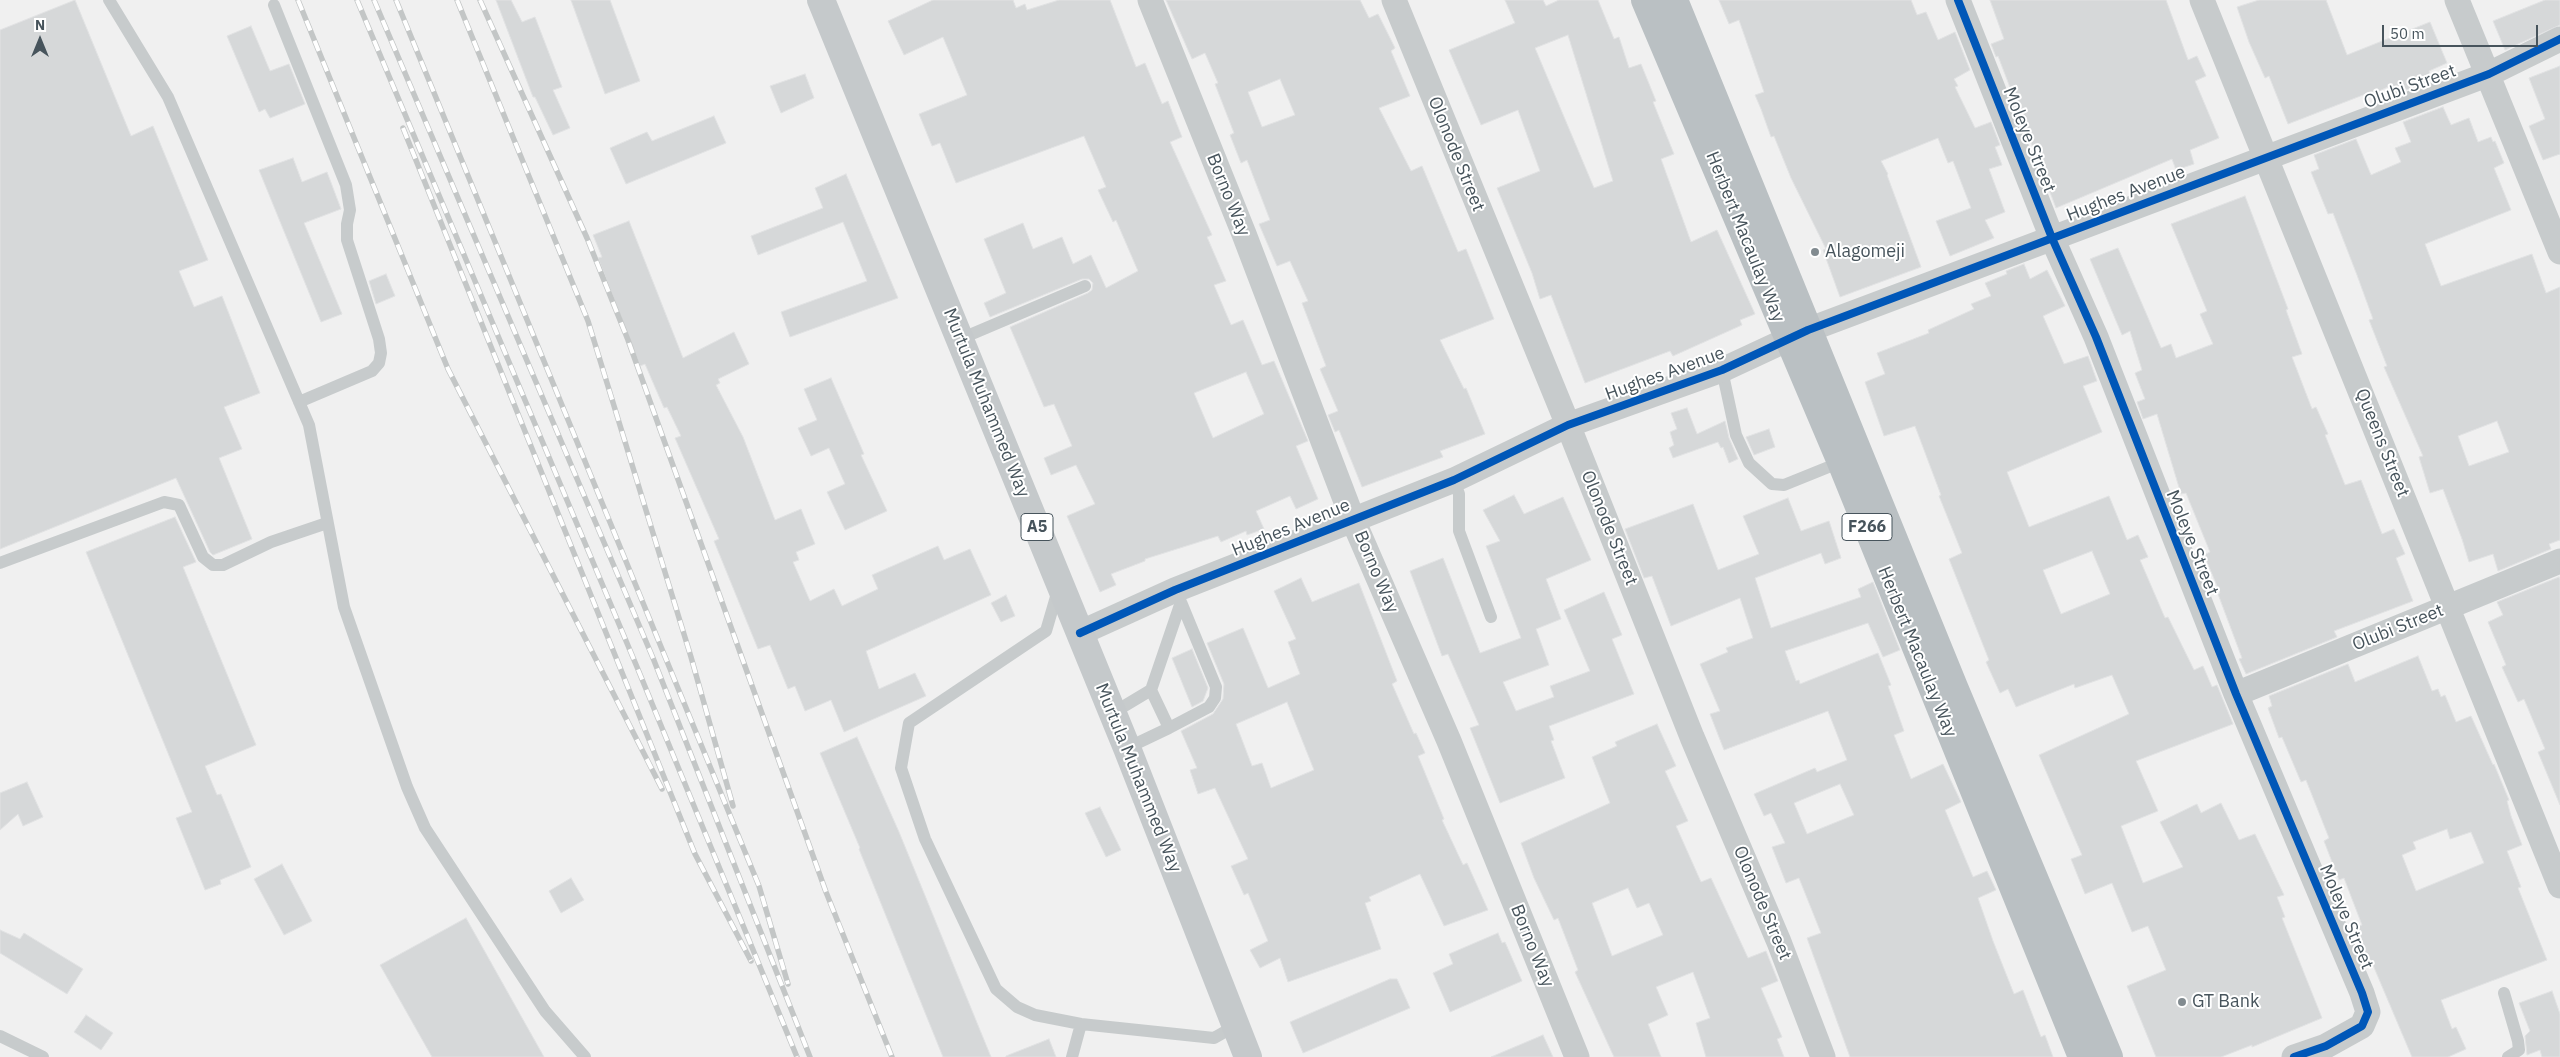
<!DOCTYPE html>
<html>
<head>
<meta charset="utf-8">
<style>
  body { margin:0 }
  #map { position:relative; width:2560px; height:1057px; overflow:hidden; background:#f0f0f0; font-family:"IBM Plex Sans",sans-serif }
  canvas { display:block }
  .north { position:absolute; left:15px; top:15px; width:50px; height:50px; -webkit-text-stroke:4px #fff; paint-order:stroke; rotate:0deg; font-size:14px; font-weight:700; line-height:20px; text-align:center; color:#47545c }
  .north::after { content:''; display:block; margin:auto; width:18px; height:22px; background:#47545c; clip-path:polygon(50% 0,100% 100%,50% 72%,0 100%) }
  .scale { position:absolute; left:2382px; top:25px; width:156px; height:22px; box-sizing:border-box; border:2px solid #47545c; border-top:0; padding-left:6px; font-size:15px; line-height:18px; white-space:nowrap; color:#47545c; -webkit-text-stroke:4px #fff; paint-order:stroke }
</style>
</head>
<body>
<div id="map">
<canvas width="2560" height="1057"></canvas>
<div class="north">N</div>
<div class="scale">50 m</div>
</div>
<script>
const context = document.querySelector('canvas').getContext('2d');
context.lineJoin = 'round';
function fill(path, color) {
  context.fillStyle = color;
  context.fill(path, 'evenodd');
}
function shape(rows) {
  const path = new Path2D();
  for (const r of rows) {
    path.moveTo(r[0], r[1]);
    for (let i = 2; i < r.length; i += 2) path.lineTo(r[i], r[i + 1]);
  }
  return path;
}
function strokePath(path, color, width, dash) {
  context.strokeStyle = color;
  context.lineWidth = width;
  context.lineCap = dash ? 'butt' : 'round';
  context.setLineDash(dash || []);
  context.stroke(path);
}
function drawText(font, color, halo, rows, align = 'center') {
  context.font = font + ' "IBM Plex Sans",sans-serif';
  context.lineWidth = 4;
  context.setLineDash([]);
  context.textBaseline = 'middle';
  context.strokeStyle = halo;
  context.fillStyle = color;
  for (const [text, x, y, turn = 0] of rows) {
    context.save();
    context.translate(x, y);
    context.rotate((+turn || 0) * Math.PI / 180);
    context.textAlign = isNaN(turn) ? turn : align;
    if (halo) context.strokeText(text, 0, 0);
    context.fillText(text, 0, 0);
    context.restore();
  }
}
const building = shape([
  [75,0,131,136,153,126,208,260,179,271,194,307,222,296,260,393,224,407,242,449,219,458,252,539,213,555,210,552,176,478,0,549,0,30,75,0],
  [496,0,511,0,522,22,535,17,562,87,553,90,570,128,553,135,535,97,533,97,496,0],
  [571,0,610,0,640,81,605,94,571,0],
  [933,0,1013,0,1016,8,1025,4,1027,10,1059,0,1110,0,1136,67,1145,63,1162,104,1168,101,1174,117,1182,137,1170,142,1212,235,1207,237,1226,281,1214,285,1231,325,1243,320,1262,365,1274,361,1308,441,1296,446,1318,499,1296,509,1290,496,1256,511,1264,529,1247,535,1246,531,1221,542,1218,536,1145,559,1145,561,1111,574,1116,585,1100,592,1067,516,1095,504,1076,465,1051,475,1044,458,1072,446,1054,404,1044,407,1010,327,1088,293,1092,290,1093,283,1089,279,1082,279,990,317,984,303,1006,293,984,239,1023,223,1033,249,1062,237,1073,264,1091,255,1106,288,1138,271,1116,220,1113,222,1098,190,1106,187,1084,136,956,183,940,143,932,146,919,114,967,95,943,37,904,55,888,21,933,0],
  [1246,372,1264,414,1213,438,1194,393,1246,372],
  [1166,0,1360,0,1369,18,1378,14,1395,48,1391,51,1410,96,1379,108,1411,171,1422,166,1458,252,1466,249,1494,319,1440,340,1464,389,1466,388,1485,434,1440,451,1443,457,1362,487,1339,430,1335,432,1328,415,1338,411,1320,369,1326,366,1302,303,1308,301,1290,261,1277,266,1259,224,1270,220,1247,160,1241,163,1230,135,1234,133,1215,84,1218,83,1205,53,1192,59,1166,0],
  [1280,79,1295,115,1262,127,1248,92,1280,79],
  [1505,0,1543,0,1546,6,1559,0,1598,0,1614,39,1619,37,1629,68,1641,64,1656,101,1653,102,1674,154,1661,159,1691,242,1717,230,1755,314,1740,320,1742,325,1673,356,1670,351,1585,383,1551,295,1540,299,1532,273,1497,188,1540,171,1518,110,1481,125,1449,50,1515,23,1505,0],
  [1568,35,1613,181,1594,188,1535,48,1568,35],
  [1719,0,1911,0,1917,15,1926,12,1938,40,1955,32,1970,70,1954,79,1958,86,1955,87,1975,128,1991,122,2000,145,1995,147,2002,165,1989,169,2005,212,1985,220,1994,238,1950,256,1936,221,1971,208,1953,161,1948,163,1938,138,1881,161,1888,174,1887,175,1921,267,1840,297,1823,250,1826,249,1791,178,1774,136,1771,137,1761,109,1755,95,1764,92,1739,20,1729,24,1719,0],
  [1990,0,2166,0,2188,60,2197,56,2206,76,2195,81,2219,138,2190,150,2194,164,2176,170,2172,159,2056,208,1998,56,1996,57,1991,44,2004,39,1990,0],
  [2259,0,2326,0,2347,55,2430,22,2447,63,2429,71,2432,80,2393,95,2390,86,2377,92,2376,90,2288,124,2269,76,2265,78,2249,42,2237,7,2259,0],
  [2545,0,2560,0,2560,25,2505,50,2493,21,2545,0],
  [251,26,270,71,289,64,305,104,270,118,265,109,259,112,227,36,251,26],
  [2560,66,2560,154,2543,160,2529,126,2545,119,2529,78,2560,66],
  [805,74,814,98,781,113,770,86,805,74],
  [2443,107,2451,125,2469,118,2478,142,2491,137,2493,142,2495,141,2504,163,2494,168,2511,210,2425,244,2441,286,2532,254,2546,293,2560,287,2560,540,2549,544,2551,549,2498,571,2493,554,2469,562,2462,539,2443,489,2430,493,2419,457,2423,456,2384,367,2387,366,2369,320,2373,319,2357,275,2333,213,2328,214,2311,172,2319,169,2314,155,2356,139,2371,175,2401,162,2395,148,2411,142,2403,122,2443,107],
  [2497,421,2509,452,2469,466,2458,436,2497,421],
  [714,116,726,143,626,184,610,148,647,132,652,141,714,116],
  [293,158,302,182,327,172,341,209,304,223,342,314,321,322,259,170,293,158],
  [846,174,898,298,790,337,781,312,867,281,843,222,758,255,751,236,823,208,815,188,846,174],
  [2245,196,2288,309,2286,310,2302,354,2292,357,2312,409,2316,407,2328,434,2325,435,2345,485,2361,480,2382,534,2394,529,2405,554,2396,558,2413,601,2334,631,2337,637,2246,674,2239,659,2242,658,2218,594,2220,593,2204,555,2210,552,2186,493,2181,494,2157,414,2143,419,2137,402,2145,399,2135,373,2142,370,2130,331,2122,335,2090,259,2118,248,2161,348,2171,344,2176,358,2213,344,2200,314,2207,311,2171,224,2245,196],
  [629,221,683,358,734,332,749,364,718,379,720,383,716,385,743,437,775,520,801,509,815,544,796,552,799,560,793,562,810,601,834,589,842,606,878,589,872,575,938,546,944,560,970,549,991,595,866,651,879,689,915,673,926,696,844,732,831,700,805,711,795,686,788,689,770,645,758,649,714,541,719,539,675,438,681,436,667,407,664,408,645,364,640,366,598,258,602,257,593,235,629,221],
  [2024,264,2030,279,2047,270,2065,306,2043,316,2064,364,2088,356,2097,381,2083,386,2102,432,2007,472,2029,527,2109,496,2127,540,2138,535,2148,557,2140,560,2165,618,2168,617,2194,670,2203,666,2212,687,2217,685,2233,724,2136,761,2158,811,2121,826,2143,883,2183,867,2160,822,2197,804,2201,813,2221,803,2239,840,2255,834,2284,895,2277,897,2285,917,2282,918,2322,1018,2252,1047,2252,1045,2221,1057,2156,1057,2127,986,2166,970,2148,926,2132,932,2112,883,2085,894,2071,859,2082,855,2039,755,2129,714,2112,675,2075,688,2074,684,2016,707,2008,689,2000,693,1986,662,1989,660,1949,559,1962,553,1939,496,1941,495,1915,426,1884,436,1865,382,1885,374,1877,353,1929,333,1928,330,1974,309,1971,304,1991,296,1985,283,2007,274,2006,271,2024,264],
  [2092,551,2110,594,2061,614,2043,570,2092,551],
  [386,274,395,296,376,304,369,281,386,274],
  [831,378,864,454,861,455,887,511,845,530,827,492,845,484,829,448,811,456,798,428,817,420,804,389,831,378],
  [1687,408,1697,434,1725,421,1729,438,1738,459,1729,463,1723,447,1721,448,1718,442,1673,458,1669,448,1674,445,1670,432,1677,429,1671,413,1687,408],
  [1769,429,1775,447,1754,455,1746,437,1769,429],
  [1514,495,1524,514,1563,497,1591,560,1546,579,1561,619,1536,629,1549,665,1503,682,1516,711,1554,697,1550,686,1590,671,1564,610,1604,592,1622,635,1612,639,1634,694,1549,726,1554,740,1551,741,1565,778,1500,803,1470,728,1479,725,1448,654,1442,656,1410,571,1443,558,1480,653,1521,638,1486,546,1500,541,1483,510,1514,495],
  [1788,498,1801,531,1829,521,1841,558,1825,564,1821,553,1755,578,1771,628,1861,597,1858,589,1873,582,1900,650,1883,657,1868,623,1785,651,1796,681,1799,680,1800,684,1878,653,1891,685,1888,686,1904,731,1894,735,1911,779,1943,764,1961,802,1945,810,1973,877,1987,871,1996,890,1978,898,1993,941,2014,994,2023,990,2041,1037,2045,1035,2053,1057,1850,1057,1807,938,1821,933,1799,878,1786,883,1772,847,1785,843,1771,813,1764,816,1754,794,1815,768,1817,772,1847,760,1828,711,1724,750,1710,714,1720,711,1700,664,1728,652,1726,648,1753,638,1740,598,1671,626,1652,576,1644,578,1625,529,1693,504,1718,570,1759,554,1743,516,1788,498],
  [1840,784,1854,815,1807,834,1794,803,1840,784],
  [175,517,196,562,183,567,256,745,205,766,217,795,221,794,251,867,220,880,221,884,205,890,176,818,192,812,86,552,175,517],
  [2559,577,2560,579,2560,805,2538,752,2545,749,2524,699,2518,702,2502,667,2506,665,2488,622,2503,615,2497,602,2559,577],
  [1301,578,1312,602,1359,583,1397,681,1392,684,1414,734,1416,733,1425,753,1418,756,1444,819,1442,820,1463,865,1467,863,1488,910,1444,926,1420,874,1369,897,1371,901,1365,903,1381,949,1288,982,1280,958,1260,968,1250,950,1268,941,1248,893,1244,895,1231,866,1248,859,1215,788,1198,794,1190,770,1197,768,1181,731,1213,714,1223,699,1224,684,1207,643,1243,628,1268,688,1300,674,1288,642,1296,639,1274,591,1301,578],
  [1287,702,1314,770,1271,788,1262,763,1252,766,1236,724,1287,702],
  [1006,595,1015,616,1001,622,991,603,1006,595],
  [1192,649,1208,688,1203,701,1192,707,1172,658,1192,649],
  [2418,656,2432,691,2438,689,2441,697,2445,695,2456,722,2471,716,2493,765,2494,764,2509,800,2507,801,2511,816,2522,845,2507,851,2521,887,2518,888,2547,960,2441,1000,2452,1029,2456,1027,2466,1049,2448,1057,2412,1057,2373,965,2368,967,2353,928,2362,925,2344,878,2339,880,2324,841,2329,838,2306,780,2301,782,2282,737,2279,738,2268,708,2272,706,2269,696,2348,664,2355,682,2418,656],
  [2447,829,2450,839,2471,832,2484,863,2416,891,2402,855,2416,849,2413,842,2447,829],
  [1657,724,1676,766,1665,771,1688,821,1676,826,1701,882,1711,878,1748,958,1766,951,1778,981,1761,988,1782,1037,1777,1039,1784,1057,1706,1057,1696,1023,1710,1018,1693,972,1656,987,1668,1015,1648,1024,1661,1057,1614,1057,1575,972,1578,970,1558,918,1554,920,1534,878,1521,843,1610,803,1592,757,1617,746,1615,742,1657,724],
  [1628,888,1637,908,1649,903,1663,935,1612,956,1592,903,1628,888],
  [857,737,899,832,991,1057,943,1057,859,849,860,848,820,753,857,737],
  [27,782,43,817,23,826,18,814,0,830,0,793,27,782],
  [1100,807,1121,850,1106,857,1085,813,1100,807],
  [282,864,312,921,284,935,254,879,282,864],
  [571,878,584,900,561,913,549,891,571,878],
  [466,918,544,1057,432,1057,380,965,466,918],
  [0,930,20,939,24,933,83,969,67,994,0,953,0,930],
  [1498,933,1502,943,1505,942,1522,981,1450,1012,1433,973,1453,964,1449,954,1498,933],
  [1390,979,1397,979,1410,1008,1303,1053,1290,1022,1390,979],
  [2552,991,2560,1014,2560,1057,2542,1057,2540,1050,2527,1055,2525,1036,2530,1031,2519,1003,2552,991],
  [86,1015,113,1033,101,1050,74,1032,86,1015],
  [1543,1035,1553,1057,1491,1057,1543,1035],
  [1049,1039,1056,1057,1006,1057,1006,1056,1049,1039]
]);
fill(building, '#d6d8d9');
strokePath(building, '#e1e2e3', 1);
strokePath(shape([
  [109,0,168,97,309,425,344,607,407,787,425,828,545,1011,585,1057],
  [274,5,346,185,350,210,347,224,347,240,379,339,381,353,379,363,372,371,299,402],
  [960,339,1085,286],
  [1722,370,1736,435,1749,463,1772,484,1784,485,1841,462],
  [1454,480,1459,494,1459,531,1491,617],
  [0,563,164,502,179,505,203,557,213,565,223,565,271,542,327,523],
  [1058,590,1046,631,909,723,901,768,925,839,996,989,1017,1007,1035,1015,1081,1024,1214,1038,1235,1026],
  [1151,690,1169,728,1209,707,1215,698,1216,687,1181,602],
  [1111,714,1151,690,1181,602,1179,599],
  [1127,748,1169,728],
  [2504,993,2518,1041,2519,1050,2508,1057],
  [0,1036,43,1057],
  [1072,1057,1081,1024]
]), '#c7cbcc', 12);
strokePath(shape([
  [1150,0,1244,234,1353,520,1449,741,1577,1057],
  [1394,0,1568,425,1692,737,1779,942,1823,1057],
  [1958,0,2052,238,2096,337,2236,694,2362,993,2368,1012,2362,1026,2326,1046,2294,1057],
  [2202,0,2560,886],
  [2457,0,2560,252],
  [1080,633,1175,590,1454,480,1568,425,1722,370,1808,330,2489,74,2560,39],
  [2236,694,2560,561]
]), '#c7cbcc', 25);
strokePath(shape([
  [821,0,1127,748,1248,1057]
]), '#c5c9cb', 28);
strokePath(shape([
  [1645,0,1841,462,2082,1057],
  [1674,0,1954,687,2109,1057]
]), '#bac0c3', 28);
const rail = shape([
  [298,0,448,369,662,789],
  [357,0,637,667,797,1057],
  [374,0,653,658,810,1057],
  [396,0,759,886,788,984],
  [457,0,588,321,691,657,733,806],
  [480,0,587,238,628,340,826,892,892,1057],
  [403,128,695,854,751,961]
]);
strokePath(rail, '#c3c6c6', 5.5);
strokePath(rail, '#fff', 4, [11]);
strokePath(shape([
  [1958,0,2052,238,2096,337,2236,694,2362,993,2368,1012,2362,1026,2326,1046,2294,1057],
  [1080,633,1175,590,1454,480,1568,425,1722,370,1808,330,2489,74,2560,39]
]), '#0057b8', 8);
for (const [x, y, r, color] of [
  [1815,252,5,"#828b90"],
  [2182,1002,5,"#828b90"]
]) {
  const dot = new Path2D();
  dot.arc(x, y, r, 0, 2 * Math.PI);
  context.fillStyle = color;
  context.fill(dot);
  strokePath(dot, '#fff', 2);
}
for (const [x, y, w] of [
  [1037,527,32],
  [1867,527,50]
]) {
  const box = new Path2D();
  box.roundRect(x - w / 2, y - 13.5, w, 27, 4);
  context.fillStyle = '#fff';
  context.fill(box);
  strokePath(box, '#47545c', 1);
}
drawText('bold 16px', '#47545c', null, [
  ["A5",1037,527],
  ["F266",1867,527]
]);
drawText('18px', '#47545c', '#fff', [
  ["Olubi Street",2410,87,-20],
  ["Moleye Street",2029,140,68],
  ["Olonode Street",1456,154,68],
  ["Hughes Avenue",2126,194,-21],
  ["Borno Way",1228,195,68],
  ["Herbert Macaulay Way",1745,237,68],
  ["Hughes Avenue",1665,374,-20],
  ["Murtula Muhammed Way",986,403,68],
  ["Queens Street",2382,443,68],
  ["Hughes Avenue",1291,528,-22],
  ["Olonode Street",1609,528,68],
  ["Moleye Street",2192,543,68],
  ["Borno Way",1376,572,67],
  ["Olubi Street",2398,628,-22],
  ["Herbert Macaulay Way",1917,652,68],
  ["Murtula Muhammed Way",1138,778,68],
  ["Olonode Street",1762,903,67],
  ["Moleye Street",2346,917,67],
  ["Borno Way",1532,946,68]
]);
drawText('18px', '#47545c', '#fff', [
  ["Alagomeji",1825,252],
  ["GT Bank",2192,1002]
], 'left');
</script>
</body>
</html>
